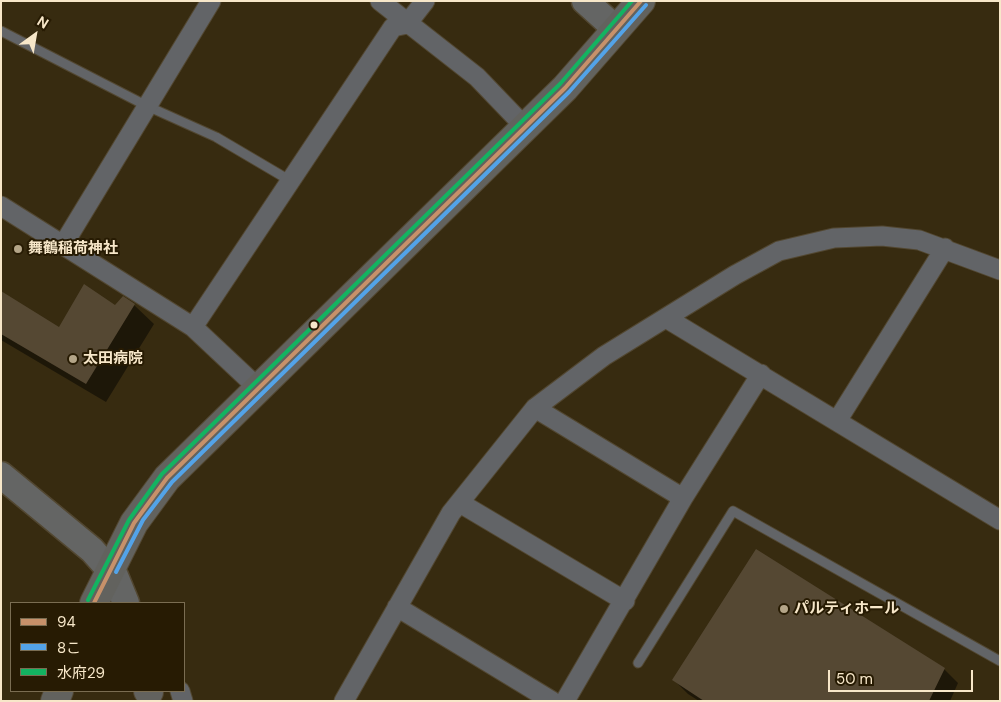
<!DOCTYPE html>
<html>
<head>
<meta charset="utf-8">
<style>
  body { margin:0 }
  #map { position:relative; width:1001px; height:702px; overflow:hidden; background:#372b10; font-family:"DM Sans","Noto Sans JP",sans-serif }
  canvas { display:block }
  .frame { position:absolute; inset:0; border:2px solid #f7e7c9; pointer-events:none }
  .legend { position:absolute; left:10px; top:602px; width:175px; height:90px; box-sizing:border-box; background:#271b03; border:1px solid #7a6d52; margin:0; padding:6px 9px; list-style:none; font-size:15px; color:#f7e7c9 }
  .legend li { display:flex; align-items:center; gap:10px; height:25px }
  .legend b { width:25px; border:1px solid #7a6d52 }
  .north { position:absolute; left:10px; top:10px; width:50px; height:50px; -webkit-text-stroke:4px #271b03; paint-order:stroke; rotate:32deg; font-size:14px; font-weight:700; line-height:20px; text-align:center; color:#f7e7c9 }
  .north::after { content:''; display:block; margin:auto; width:18px; height:22px; background:#f7e7c9; clip-path:polygon(50% 0,100% 100%,50% 72%,0 100%) }
  .scale { position:absolute; left:828px; top:670px; width:145px; height:22px; box-sizing:border-box; border:2px solid #f7e7c9; border-top:0; padding-left:6px; font-size:15px; line-height:18px; white-space:nowrap; color:#f7e7c9; -webkit-text-stroke:4px #271b03; paint-order:stroke }
</style>
</head>
<body>
<div id="map">
<canvas width="1001" height="702"></canvas>
<div class="frame"></div>
<ul class="legend">
<li><b style="height:6px;background:#c7916a"></b>94</li>
<li><b style="height:6px;background:#53a3e8"></b>8こ</li>
<li><b style="height:6px;background:#13b361"></b>水府29</li>
</ul>
<div class="north">N</div>
<div class="scale">50 m</div>
</div>
<script>
const context = document.querySelector('canvas').getContext('2d');
context.lineJoin = 'round';
function fill(path, color) {
  context.fillStyle = color;
  context.fill(path, 'evenodd');
}
function shape(rows) {
  const path = new Path2D();
  for (const r of rows) {
    path.moveTo(r[0], r[1]);
    for (let i = 2; i < r.length; i += 2) path.lineTo(r[i], r[i + 1]);
  }
  return path;
}
function strokePath(path, color, width, dash) {
  context.strokeStyle = color;
  context.lineWidth = width;
  context.lineCap = dash ? 'butt' : 'round';
  context.setLineDash(dash || []);
  context.stroke(path);
}
function drawText(font, color, halo, rows, align = 'center') {
  context.font = font + ' "DM Sans","Noto Sans JP",sans-serif';
  context.lineWidth = 4;
  context.setLineDash([]);
  context.textBaseline = 'middle';
  context.strokeStyle = halo;
  context.fillStyle = color;
  for (const [text, x, y, turn = 0] of rows) {
    context.save();
    context.translate(x, y);
    context.rotate((+turn || 0) * Math.PI / 180);
    context.textAlign = isNaN(turn) ? turn : align;
    if (halo) context.strokeText(text, 0, 0);
    context.fillText(text, 0, 0);
    context.restore();
  }
}
fill(shape([
  [1,293,60,329,116,306,134,305,154,324,106,402,1,340],
  [757,551,944,669,958,683,950,701,699,701,688,694,674,680]
]), '#0007');
fill(shape([
  [84,284,115,305,123,296,135,304,86,384,1,334,1,291,59,327],
  [756,549,945,668,929,701,704,701,672,680]
]), '#554833');
const lane = shape([
  [1,31,147,106,216,137,289,180],
  [638,663,733,511,1000,661]
]);
const street = shape([
  [380,1,477,77,526,128],
  [1,206,193,327,258,388],
  [63,245,211,1],
  [666,318,1000,520],
  [193,327,393,27,407,24,425,1],
  [535,408,683,498],
  [837,421,945,248],
  [460,503,625,601],
  [397,607,552,701],
  [180,691,183,701],
  [344,701,451,513,535,408,604,356,735,275,779,251,834,238,882,236,919,240,1000,270],
  [565,701,683,498,761,374]
]);
const secondary = shape([
  [585,1,616,29],
  [1,475,92,550,115,576,126,603]
]);
const primary = shape([
  [94,603,134,523,167,478,565,88,641,1],
  [148,691,149,692],
  [55,701,59,691]
]);
strokePath(lane, '#524731', 11);
strokePath(street, '#524731', 21);
strokePath(secondary, '#524731', 29);
strokePath(primary, '#524731', 30);
strokePath(lane, '#626467', 9);
strokePath(street, '#626467', 19);
strokePath(secondary, '#646564', 26);
strokePath(primary, '#62625e', 28);
strokePath(shape([
  [94,603,134,523,167,478,565,88,641,1]
]), '#c7916a', 4);
strokePath(shape([
  [116,572,143,520,172,482,569,92,646,5]
]), '#53a3e8', 4);
strokePath(shape([
  [88,600,129,520,162,474,560,84,632,1]
]), '#13b361', 4);
for (const [x, y, r, color] of [
  [18,249,5,"#b4a588"],
  [314,325,4.5,"#f7e7c9"],
  [73,359,5,"#b4a588"],
  [784,609,5,"#b4a588"]
]) {
  const dot = new Path2D();
  dot.arc(x, y, r, 0, 2 * Math.PI);
  context.fillStyle = color;
  context.fill(dot);
  strokePath(dot, '#271b03', 2);
}
drawText('bold 15px', '#f7e7c9', '#271b03', [
  ["舞鶴稲荷神社",28,249],
  ["太田病院",83,359],
  ["パルティホール",794,609]
], 'left');
</script>
</body>
</html>
